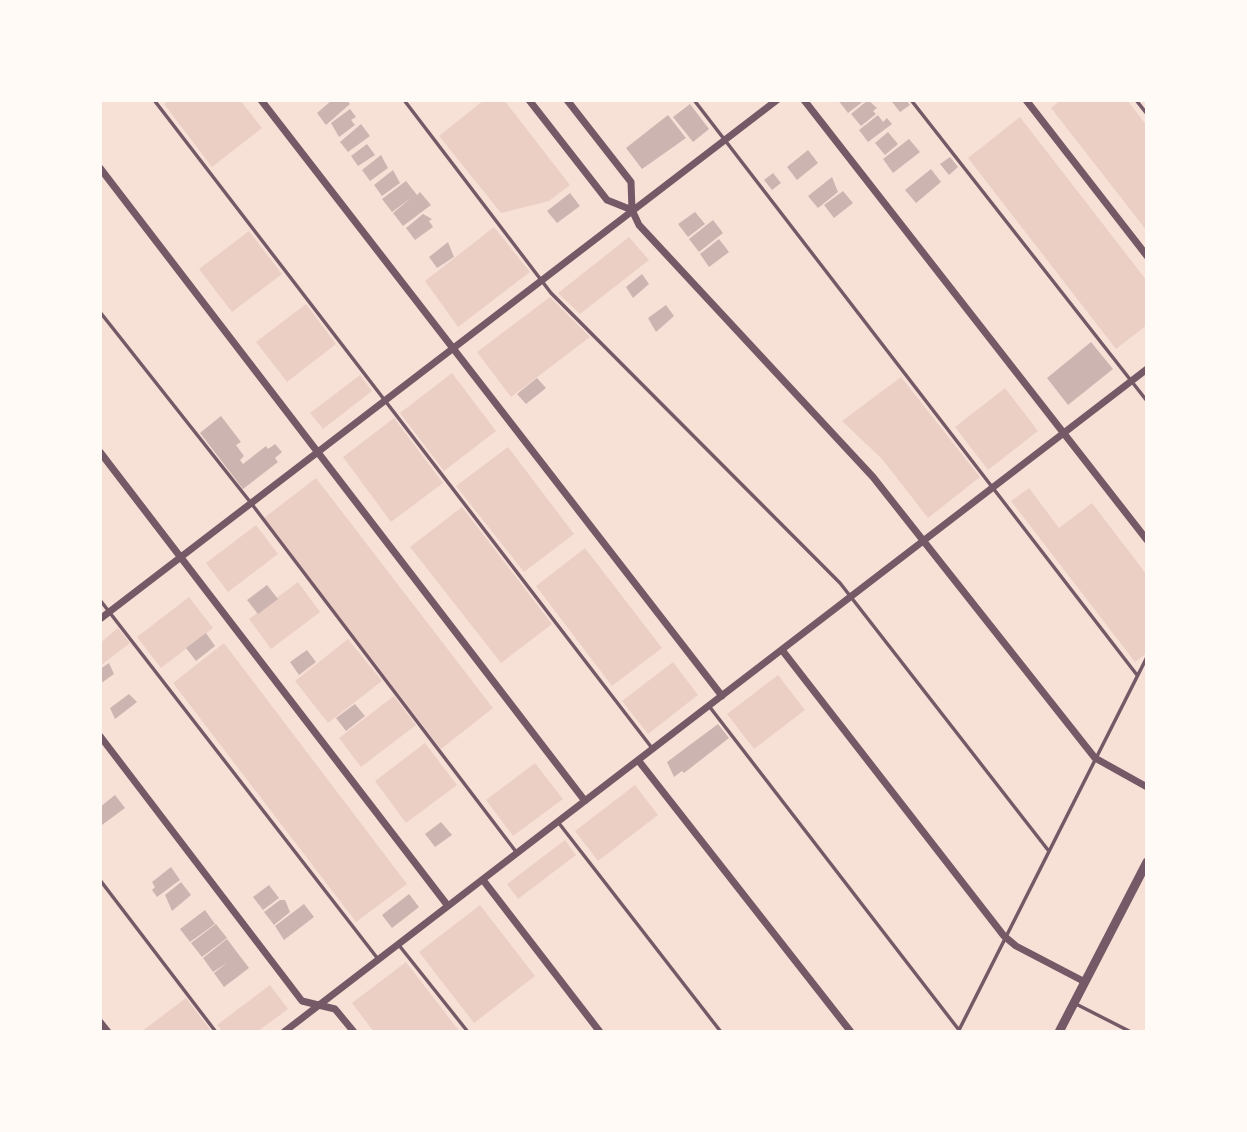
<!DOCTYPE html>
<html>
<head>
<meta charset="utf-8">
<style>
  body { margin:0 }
  #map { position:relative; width:1247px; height:1132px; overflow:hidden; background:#f7e1d7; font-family:"Source Sans 3",sans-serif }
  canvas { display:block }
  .frame { position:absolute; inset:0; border:102px solid #fffaf5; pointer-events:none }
</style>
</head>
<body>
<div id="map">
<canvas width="1247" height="1132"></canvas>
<div class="frame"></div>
</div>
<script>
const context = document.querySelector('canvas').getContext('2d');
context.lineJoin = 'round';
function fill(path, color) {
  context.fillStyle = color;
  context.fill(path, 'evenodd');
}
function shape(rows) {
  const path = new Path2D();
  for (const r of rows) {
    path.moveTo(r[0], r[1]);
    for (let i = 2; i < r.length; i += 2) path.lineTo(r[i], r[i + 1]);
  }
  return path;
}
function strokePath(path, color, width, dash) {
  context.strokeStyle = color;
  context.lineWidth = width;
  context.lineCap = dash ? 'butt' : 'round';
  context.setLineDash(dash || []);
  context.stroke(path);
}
fill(shape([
  [169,100,240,100,262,128,212,167,164,104],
  [484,100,504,100,570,185,549,201,501,213,439,136],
  [1061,100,1127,100,1147,126,1147,231,1051,108],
  [1020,117,1147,281,1147,325,1116,349,968,158],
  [494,227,530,272,458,327,425,281],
  [249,231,282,274,232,312,199,269],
  [629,237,649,260,580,314,558,293],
  [550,297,590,337,511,397,477,352],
  [306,304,336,344,287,382,256,342],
  [452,373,496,431,444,471,400,413],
  [360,375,372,391,323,429,310,413],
  [901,377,980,477,928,518,882,459,842,421],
  [1005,388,1038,431,988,470,955,427],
  [394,418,443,483,391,522,343,457],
  [508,447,574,534,524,572,456,486],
  [316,478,493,708,441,749,264,518],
  [1029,488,1059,528,1092,503,1147,575,1147,653,1135,662,1011,501],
  [462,507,552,624,501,663,410,547],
  [256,525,278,554,228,592,206,563],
  [585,548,662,648,612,686,536,586],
  [298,582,320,612,271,649,249,619],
  [189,597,213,628,161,668,137,637],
  [118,628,130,643,100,666,100,643],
  [348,639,382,681,328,723,295,681],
  [224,643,407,884,356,922,173,683],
  [673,662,698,695,648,734,622,701],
  [778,675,805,710,754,749,727,714],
  [394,696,416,725,361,767,339,738],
  [425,743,457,785,406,823,375,781],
  [535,763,563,799,513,836,486,800],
  [635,785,658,815,598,861,575,831],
  [565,840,576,855,518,899,507,884],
  [480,905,535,976,474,1023,419,952],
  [406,962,460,1032,374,1032,352,1003],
  [270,985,288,1009,257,1032,223,1032,217,1025],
  [186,998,212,1032,141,1032]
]), '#ebcfc5');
fill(shape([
  [332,100,347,100,350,104,326,125,317,113],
  [838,100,865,100,848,113],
  [868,100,877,108,873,111,876,114,861,126,851,114],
  [896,100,906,100,910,105,900,112,892,102],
  [690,104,709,129,693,142,673,117],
  [350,109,356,117,351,120,355,125,339,137,331,123],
  [668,115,686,138,642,169,626,148],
  [878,115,883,122,887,118,892,124,868,142,859,130],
  [361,124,370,136,348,152,340,142],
  [888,132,898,144,885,155,875,143],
  [909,139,920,152,893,173,883,159],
  [367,144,375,155,358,166,351,156],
  [808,150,818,163,797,180,787,167],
  [381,155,388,168,370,181,362,170],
  [950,157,958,167,949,175,940,164],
  [931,169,941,182,916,203,905,190],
  [393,170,400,183,382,196,374,185],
  [773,173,781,183,772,190,764,180],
  [832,177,838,192,818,208,808,196],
  [406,181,417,195,420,192,431,205,403,226,393,213,411,198,392,212,382,199],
  [843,191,853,203,834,218,824,205],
  [570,193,580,206,557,223,547,211],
  [695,212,705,224,688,237,678,224],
  [423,214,432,219,429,221,433,227,415,240,406,228],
  [713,220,723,233,699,252,689,239],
  [719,239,729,252,709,267,700,254],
  [448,242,454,257,437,268,429,257],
  [642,274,649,284,633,298,626,287],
  [666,305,674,316,656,332,648,318],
  [1091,342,1113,369,1068,405,1047,378],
  [537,378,546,388,526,404,517,394],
  [221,416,241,442,236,445,244,456,240,460,243,464,266,446,268,449,275,444,282,452,275,458,278,462,243,489,200,433],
  [267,585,278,599,258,614,247,600],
  [206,633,215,646,196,661,186,648],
  [307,650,316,662,299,675,290,662],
  [109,663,114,674,100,684,100,669],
  [129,694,137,702,115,719,110,708],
  [355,704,365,716,346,731,336,718],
  [718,724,729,738,684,773,682,771,674,777,667,762],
  [115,795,125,808,102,825,100,807],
  [441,822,452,835,435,847,425,834],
  [171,867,180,880,157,897,152,890,155,887,152,882],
  [181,882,191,895,172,911,165,895],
  [269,885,279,898,263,910,253,897],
  [409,894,419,907,392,928,382,915],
  [280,900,285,900,290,912,274,925,264,912],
  [304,904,314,917,284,940,275,926],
  [205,910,215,924,190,942,180,929],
  [216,924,227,938,202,957,191,943],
  [227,939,249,968,224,987,214,973,227,963,213,972,203,958]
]), '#ccb4b1');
strokePath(shape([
  [154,100,652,748],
  [404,100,551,293,840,583,1048,850],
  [694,100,1137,675],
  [911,100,1147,401],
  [1136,100,1147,114],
  [100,312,251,503,517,853],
  [100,600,378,959],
  [709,706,959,1030],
  [558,822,721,1032],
  [100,880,216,1032],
  [398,944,468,1032],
  [1076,1004,1131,1032],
  [958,1032,1147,657]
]), '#755966', 3.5);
strokePath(shape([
  [261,100,722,696],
  [529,100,607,200,632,210],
  [567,100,631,182,632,210,639,225,873,477,1095,758,1147,787],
  [804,100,1147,540],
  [1026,100,1147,256],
  [100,168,585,801],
  [100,452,448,906],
  [100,619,777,100],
  [782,650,1004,936,1016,946,1085,982],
  [100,736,302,1001,335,1009,354,1032],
  [638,760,851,1032],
  [483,880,600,1032],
  [100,1022,108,1032],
  [284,1032,1147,369]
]), '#755966', 7);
strokePath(shape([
  [1059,1032,1147,862]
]), '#755966', 9);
</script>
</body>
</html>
